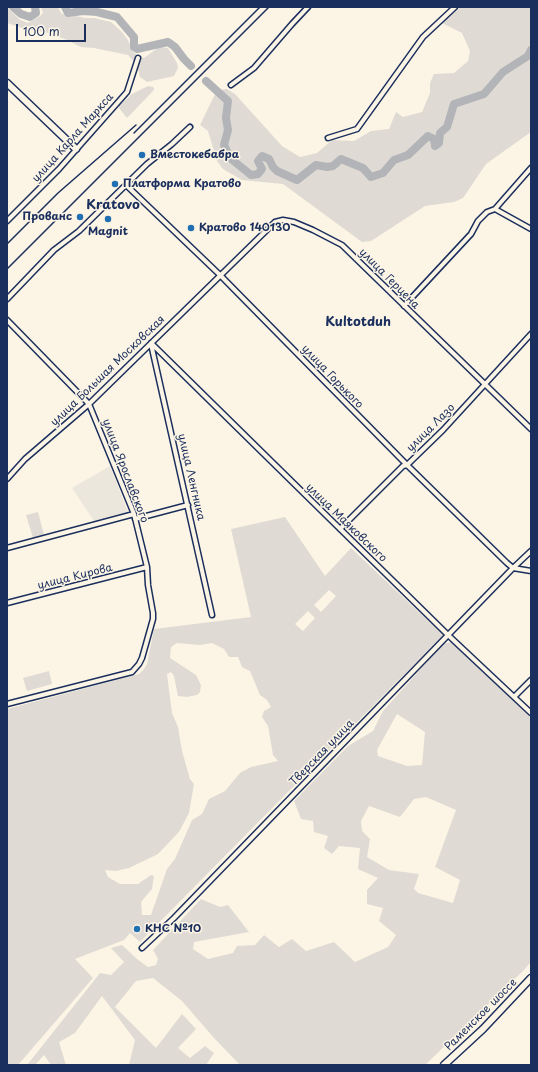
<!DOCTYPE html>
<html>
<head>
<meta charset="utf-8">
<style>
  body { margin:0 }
  #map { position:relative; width:538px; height:1072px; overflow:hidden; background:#fcf5e5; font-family:"Playpen Sans",sans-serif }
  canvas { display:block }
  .frame { position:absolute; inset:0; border:8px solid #1b2f5e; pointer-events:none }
  .scale { position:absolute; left:16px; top:24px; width:70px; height:18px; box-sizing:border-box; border:2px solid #1b2f5e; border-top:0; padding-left:5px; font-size:12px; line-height:14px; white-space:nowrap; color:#1b2f5e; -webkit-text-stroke:3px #fcf5e5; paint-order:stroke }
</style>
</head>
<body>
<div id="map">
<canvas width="538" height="1072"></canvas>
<div class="frame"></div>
<div class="scale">100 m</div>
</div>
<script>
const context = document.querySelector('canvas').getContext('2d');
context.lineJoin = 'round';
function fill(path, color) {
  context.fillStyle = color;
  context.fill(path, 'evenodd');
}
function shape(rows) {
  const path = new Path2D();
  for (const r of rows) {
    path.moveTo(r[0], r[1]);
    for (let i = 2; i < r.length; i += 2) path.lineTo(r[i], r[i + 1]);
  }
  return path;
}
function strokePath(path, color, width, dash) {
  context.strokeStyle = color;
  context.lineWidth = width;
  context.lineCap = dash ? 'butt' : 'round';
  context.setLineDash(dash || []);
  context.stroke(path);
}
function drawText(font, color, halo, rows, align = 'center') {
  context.font = font + ' "Playpen Sans",sans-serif';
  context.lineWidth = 3;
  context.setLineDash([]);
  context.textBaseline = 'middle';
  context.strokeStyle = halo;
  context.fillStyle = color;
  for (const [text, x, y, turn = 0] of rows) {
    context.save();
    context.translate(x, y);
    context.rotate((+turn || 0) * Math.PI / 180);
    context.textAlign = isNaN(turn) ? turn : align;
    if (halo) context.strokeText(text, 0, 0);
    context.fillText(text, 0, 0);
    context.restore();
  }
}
fill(shape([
  [110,466,128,512,94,521,72,488]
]), '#ece7dc');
fill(shape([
  [7,7,20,20,28,23,40,16,43,13,41,7,58,7,61,13,69,17,76,16,85,18,94,18,111,22,121,31,128,40,133,52,140,57,144,58,159,47,168,48,177,63,178,68,174,76,147,82,140,77,137,65,128,55,94,48,81,47,65,39,45,32,28,30,7,23],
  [461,7,531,7,531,132,486,164,463,198,454,202,425,206,371,241,362,242,283,184,242,180,223,169,217,161,208,131,200,125,217,90,227,89,235,94,282,146,300,157,317,153,332,140,354,141,371,131,389,129,396,112,403,117,422,112,430,93,430,83,434,74,454,73,468,61,470,51,462,33,442,23],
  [148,86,153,87,154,88,154,90,127,118,119,108,119,106,132,94],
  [38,512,44,535,33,538,26,515],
  [285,517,325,576,351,548,443,635,140,942,130,933,124,940,75,959,93,978,18,1065,7,1065,7,709,139,674,144,669,147,664,154,629,251,617,231,529],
  [329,590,336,596,321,612,314,605],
  [308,611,315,618,303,631,295,624],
  [177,643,200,645,212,643,224,649,229,657,238,657,242,667,250,671,260,695,267,700,271,707,264,711,262,717,268,726,273,755,278,761,251,767,240,773,225,791,209,799,202,814,192,820,175,859,167,869,151,915,142,915,141,902,152,889,154,876,151,875,138,884,120,884,108,877,105,870,116,871,129,868,158,854,179,832,189,813,194,784,190,779,182,751,178,727,172,713,167,674,171,672,174,676,178,696,187,697,197,695,200,692,201,685,196,675,170,658,171,647],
  [452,642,531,718,531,962,522,972,425,1065,240,1065,214,1038,182,1001,153,978,136,981,115,1007,156,1048,182,1014,196,1029,178,1048,190,1058,205,1046,214,1053,206,1065,129,1065,135,1040,102,996,75,1033,59,1042,66,1065,51,1065,44,1055,35,1065,27,1065,100,973,111,975,124,962,111,948,122,945,137,959,148,967,156,965,158,959,153,950,201,899,220,907,228,905,249,932,194,942,193,949,208,959,233,953,237,946,255,945,264,935,279,947,292,939,306,951,334,942,355,962,388,947,396,935,379,921,383,908,367,904,367,890,378,878,358,869,360,848,339,846,332,854,324,848,328,836,314,832,313,821,301,819,294,801,348,746,373,731,383,711,443,644],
  [397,714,425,732,422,765,407,766,378,756,377,750],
  [426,797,456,810,435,867,460,880,453,903,418,893,414,889,419,874,389,870,367,857,370,839,362,831,361,821,369,806,400,817,414,799],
  [49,671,52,684,27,691,23,678]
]), '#dfdbd4');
strokePath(shape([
  [13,7,21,14,30,17,36,13,35,7],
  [65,7,68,13,83,11,97,12,117,17,134,37,134,47,137,49,168,42,175,47,184,59,191,66],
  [206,81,228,101,226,118,228,130,224,145,230,158,251,175,258,174,262,169,258,161,262,156,269,159,273,167,277,171,297,180,316,165,327,167,333,166,341,159,363,168,371,177,383,173,394,160,408,155,428,136,434,139,435,146,439,143,440,133,447,127,454,104,484,94,503,72,528,56,531,50]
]), '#b2b4b8', 8);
const street = shape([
  [231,85,254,68,292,24,308,7],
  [328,138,357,129,423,37,455,7],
  [126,185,220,275,407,465,507,563,513,568,531,571],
  [495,209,531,229],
  [7,221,59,169,127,92,138,58],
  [7,299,54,250,79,231,147,164,172,144,190,127],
  [404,306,471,234,478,221,487,212,495,209,531,168],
  [7,320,89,404,134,514,147,567,148,585,153,613,153,619,142,658,139,664,132,672,7,704],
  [151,343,448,635,531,713],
  [151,344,212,615],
  [7,479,25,459,89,404,275,222,283,220,294,222,313,230,342,245,531,429],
  [135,519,188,505],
  [340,529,403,466,407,465,443,430,531,334],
  [7,548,134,514],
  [7,603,147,567],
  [514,697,531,680],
  [142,948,174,918,513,568,531,551]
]);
const secondary = shape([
  [7,83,76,149],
  [444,1065,483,1029,531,978]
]);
strokePath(street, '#1b2f5e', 7);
strokePath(secondary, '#1b2f5e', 9);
strokePath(street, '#fcf5e5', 4);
strokePath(secondary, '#fcf5e5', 6);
strokePath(shape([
  [134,133,260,7],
  [7,244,58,193,136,125],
  [7,269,269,7]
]), '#1b2f5e', 1.5);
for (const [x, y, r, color] of [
  [142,155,4,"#1f6fb2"],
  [115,184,4,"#1f6fb2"],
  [80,217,4,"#1f6fb2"],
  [108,219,4,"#1f6fb2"],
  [191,228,4,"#1f6fb2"],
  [137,929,4,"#1f6fb2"]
]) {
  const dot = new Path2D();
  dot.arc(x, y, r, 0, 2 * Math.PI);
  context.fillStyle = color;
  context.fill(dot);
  strokePath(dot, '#fcf5e5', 1.5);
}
drawText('11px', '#1b2f5e', '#fcf5e5', [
  ["улица Карла Маркса",73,138,-48],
  ["улица Герцена",389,279,45],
  ["улица Большая Московская",108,371,-44],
  ["улица Горького",332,377,46],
  ["улица Лазо",431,428,-45],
  ["улица Ярославского",125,471,69],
  ["улица Ленгника",191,477,77],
  ["улица Маяковского",346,523,44],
  ["улица Кирова",75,577,-14],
  ["Тверская улица",322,753,-46],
  ["Раменское шоссе",481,1015,-45]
]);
drawText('bold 11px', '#1b2f5e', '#fcf5e5', [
  ["Вместокебабра",150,155],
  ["Платформа Кратово",123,184],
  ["Прованс",72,217,"right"],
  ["Кратово 140130",199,228],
  ["Magnit",108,232,"center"],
  ["КНС №10",145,929]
], 'left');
drawText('bold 13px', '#1b2f5e', '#fcf5e5', [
  ["Kratovo",113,205],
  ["Kultotduh",358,322]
]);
</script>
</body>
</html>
